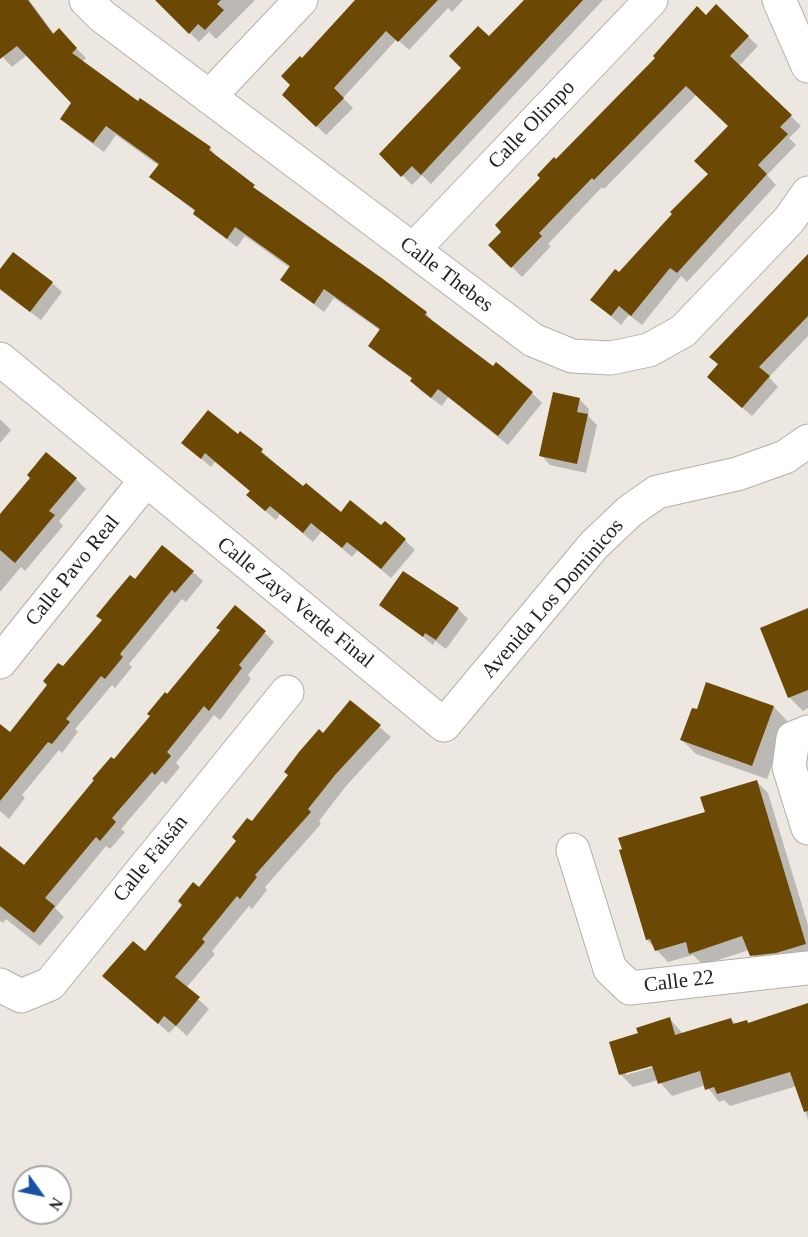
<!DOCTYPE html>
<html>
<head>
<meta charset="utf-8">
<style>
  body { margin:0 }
  #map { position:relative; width:808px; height:1237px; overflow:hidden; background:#ece8e1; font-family:Georgia,serif }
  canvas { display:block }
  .north { position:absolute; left:12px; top:1165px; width:60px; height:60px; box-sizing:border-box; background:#fff; border:2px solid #a8a7a6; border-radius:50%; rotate:123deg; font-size:16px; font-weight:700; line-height:24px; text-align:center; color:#252320 }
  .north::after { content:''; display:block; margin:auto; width:21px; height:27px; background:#1753a4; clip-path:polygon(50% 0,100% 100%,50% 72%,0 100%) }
</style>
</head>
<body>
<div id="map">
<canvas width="808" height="1237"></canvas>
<div class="north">N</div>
</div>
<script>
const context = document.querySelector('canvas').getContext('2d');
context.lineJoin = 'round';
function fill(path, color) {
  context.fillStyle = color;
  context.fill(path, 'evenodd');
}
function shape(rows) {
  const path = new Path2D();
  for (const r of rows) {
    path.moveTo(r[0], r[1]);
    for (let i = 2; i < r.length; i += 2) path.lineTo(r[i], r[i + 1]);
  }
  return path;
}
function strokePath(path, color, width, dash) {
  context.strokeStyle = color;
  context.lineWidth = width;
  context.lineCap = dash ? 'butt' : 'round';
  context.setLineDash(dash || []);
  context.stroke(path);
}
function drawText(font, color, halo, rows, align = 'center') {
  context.font = font + ' Georgia,serif';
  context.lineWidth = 6;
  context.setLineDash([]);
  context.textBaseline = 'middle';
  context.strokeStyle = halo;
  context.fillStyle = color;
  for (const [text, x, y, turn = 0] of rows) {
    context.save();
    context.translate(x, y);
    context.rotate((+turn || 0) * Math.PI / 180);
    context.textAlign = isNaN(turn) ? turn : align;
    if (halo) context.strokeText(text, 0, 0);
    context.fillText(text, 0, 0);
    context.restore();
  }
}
fill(shape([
  [0,0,29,0,55,35,59,31,86,58,82,62,138,103,141,100,210,148,219,160,265,197,426,313,435,324,493,368,496,364,532,393,542,403,508,445,448,397,442,406,421,391,412,381,413,379,379,355,370,346,381,331,334,298,324,312,282,280,290,268,245,236,237,247,205,223,196,212,151,177,159,166,116,135,104,152,71,128,62,119,73,103,27,55,12,67,0,54],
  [175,0,255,0,216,39,209,32,199,42,166,9],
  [357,0,463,0,452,12,448,8,409,50,397,39,343,98,353,108,326,135,284,95,292,85,302,60],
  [526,0,603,0,431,184,422,175,412,185,381,154],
  [716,6,758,46,739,66,801,126,789,138,796,145,767,175,776,185,687,282,681,276,642,325,629,315,621,325,592,300,620,274,710,174,730,126,697,94,604,189,602,187,548,244,551,246,522,277,490,245],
  [808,255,808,336,769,377,778,387,752,416,718,387],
  [0,271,52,283,62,292,41,320,0,290],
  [579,399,589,409,588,416,597,425,586,473,550,465,541,455],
  [0,419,11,430,0,443],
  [241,433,303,488,341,514,381,527,405,540,415,550,391,578,358,550,352,557,322,531,313,542,280,514,276,520,258,505,251,492,215,462,211,467,183,443,238,436],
  [76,479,86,489,59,521,63,526,25,571,21,567,0,592,0,516],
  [193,572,203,581,186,602,182,599,129,664,132,667,115,688,112,685,75,729,78,732,62,753,59,750,22,795,25,798,9,819,0,811,0,737,10,734,103,621,98,616,136,581],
  [403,573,458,609,468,619,446,649,435,641,433,645,381,604],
  [808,610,808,708,803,711,789,697],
  [265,633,274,642,248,675,251,679,220,720,214,715,176,763,180,767,166,784,162,781,121,829,125,832,110,849,106,846,55,908,64,917,40,946,6,919,3,923,0,921,0,867,24,867,168,697],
  [350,702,391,737,346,786,319,821,321,824,265,887,267,890,252,909,249,906,212,951,215,954,186,988,209,1009,187,1036,176,1026,169,1033,104,976,145,954],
  [774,707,788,722,767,779,696,754,682,740,697,711],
  [756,781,768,793,808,925,808,959,763,967,749,950,703,965,693,955,668,962,647,940,707,813],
  [808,1005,808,1120,797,1086,730,1106,724,1100,719,1102,706,1085,672,1096,658,1080,633,1087,621,1075,611,1043,640,1034,670,1019,683,1034,731,1019,736,1024,747,1021,749,1024],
  [659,1062,660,1065,626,1075,626,1072]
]), '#0003');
fill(shape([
  [0,0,28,0,53,34,59,28,77,48,72,53,138,101,140,98,211,147,209,150,255,185,253,187,383,279,427,312,425,315,493,366,496,362,533,392,498,436,438,389,431,398,410,381,412,378,368,346,380,329,324,289,314,304,280,280,290,266,235,227,227,239,193,214,195,210,149,177,159,164,106,126,93,143,60,119,71,103,17,46,0,59],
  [155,0,221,0,217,4,224,10,205,30,198,24,189,34],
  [355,0,438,0,398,42,386,31,334,88,344,98,316,127,282,95,290,85,281,76,300,56,302,58],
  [524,0,583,0,421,175,412,166,401,177,379,154,461,68,449,56,478,26,489,36],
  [716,4,749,36,730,56,792,115,780,127,788,134,758,165,767,174,677,273,670,268,631,316,619,306,611,316,590,300,615,269,619,272,672,214,670,212,708,174,694,161,728,126,686,86,594,180,592,178,539,233,542,236,511,268,488,245,501,232,495,225,540,178,537,175,554,157,556,159,655,58,653,56,697,6,706,15],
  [13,252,53,282,30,312,0,289,0,269],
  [808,254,808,316,759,367,770,376,742,408,707,377,718,364,709,357],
  [553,392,580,398,577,412,588,414,577,464,539,456],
  [208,410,238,434,240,431,263,449,261,452,303,486,306,483,341,512,350,500,381,525,385,521,406,539,381,569,347,542,342,548,311,523,303,533,270,506,265,511,246,495,250,491,205,453,201,459,181,443],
  [46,452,77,478,49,511,55,515,15,563,0,550,0,514,30,478,27,475],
  [162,545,194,571,175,593,172,590,120,654,123,657,105,679,101,676,66,719,70,722,52,744,48,742,0,801,0,724,10,732,47,685,43,681,58,663,63,666,102,620,96,616,114,594,130,575,135,579],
  [403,571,459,608,436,640,425,633,423,637,379,605],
  [235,605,266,631,239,665,242,668,209,711,204,706,167,752,171,756,155,775,152,772,112,818,116,822,100,841,96,837,45,898,55,906,34,933,0,906,0,846,24,865,94,780,92,779,111,757,114,759,150,716,147,714,165,692,167,694,220,630,216,628],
  [808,608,808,690,788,698,760,628],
  [706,682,774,706,752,766,680,740,692,708,697,709],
  [350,700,381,725,335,775,308,809,311,812,255,875,257,877,240,899,237,896,202,939,205,942,175,977,200,997,176,1026,164,1016,158,1024,102,976,133,941,145,951,182,905,178,901,193,882,199,887,236,841,232,837,247,818,252,821,288,775,284,772,299,752,319,729,323,733],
  [757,780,806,944,776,953,750,956,742,936,689,954,686,942,655,951,650,939,646,940,619,850,622,849,618,838,705,812,700,797],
  [808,1003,808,1111,804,1112,790,1072,717,1094,714,1087,705,1090,700,1071,658,1084,652,1066,619,1075,609,1042,638,1033,636,1028,670,1017,675,1035,731,1018,733,1024,747,1020,748,1023]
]), '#6b4904');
const minor = shape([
  [86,0,102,16,533,340,572,356,611,358,649,350,683,331,789,220,808,193],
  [779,0,808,66],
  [209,97,301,0],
  [413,250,651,0],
  [0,359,444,725,594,545,630,511,657,492,737,474,785,457,808,441],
  [0,662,146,480],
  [808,732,793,738,789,767,808,828],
  [573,850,610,969,630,988,808,968],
  [0,985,21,996,50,984,287,692]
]);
strokePath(minor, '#b3afa8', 35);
strokePath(minor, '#fff', 33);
drawText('21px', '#252320', '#fff', [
  ["Calle Olimpo",532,125,-46],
  ["Calle Thebes",446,275,37],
  ["Calle Pavo Real",73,571,-51],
  ["Avenida Los Dominicos",553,599,-49],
  ["Calle Zaya Verde Final",295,603,39],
  ["Calle Faisán",151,859,-51],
  ["Calle 22",679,982,-7]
]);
</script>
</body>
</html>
